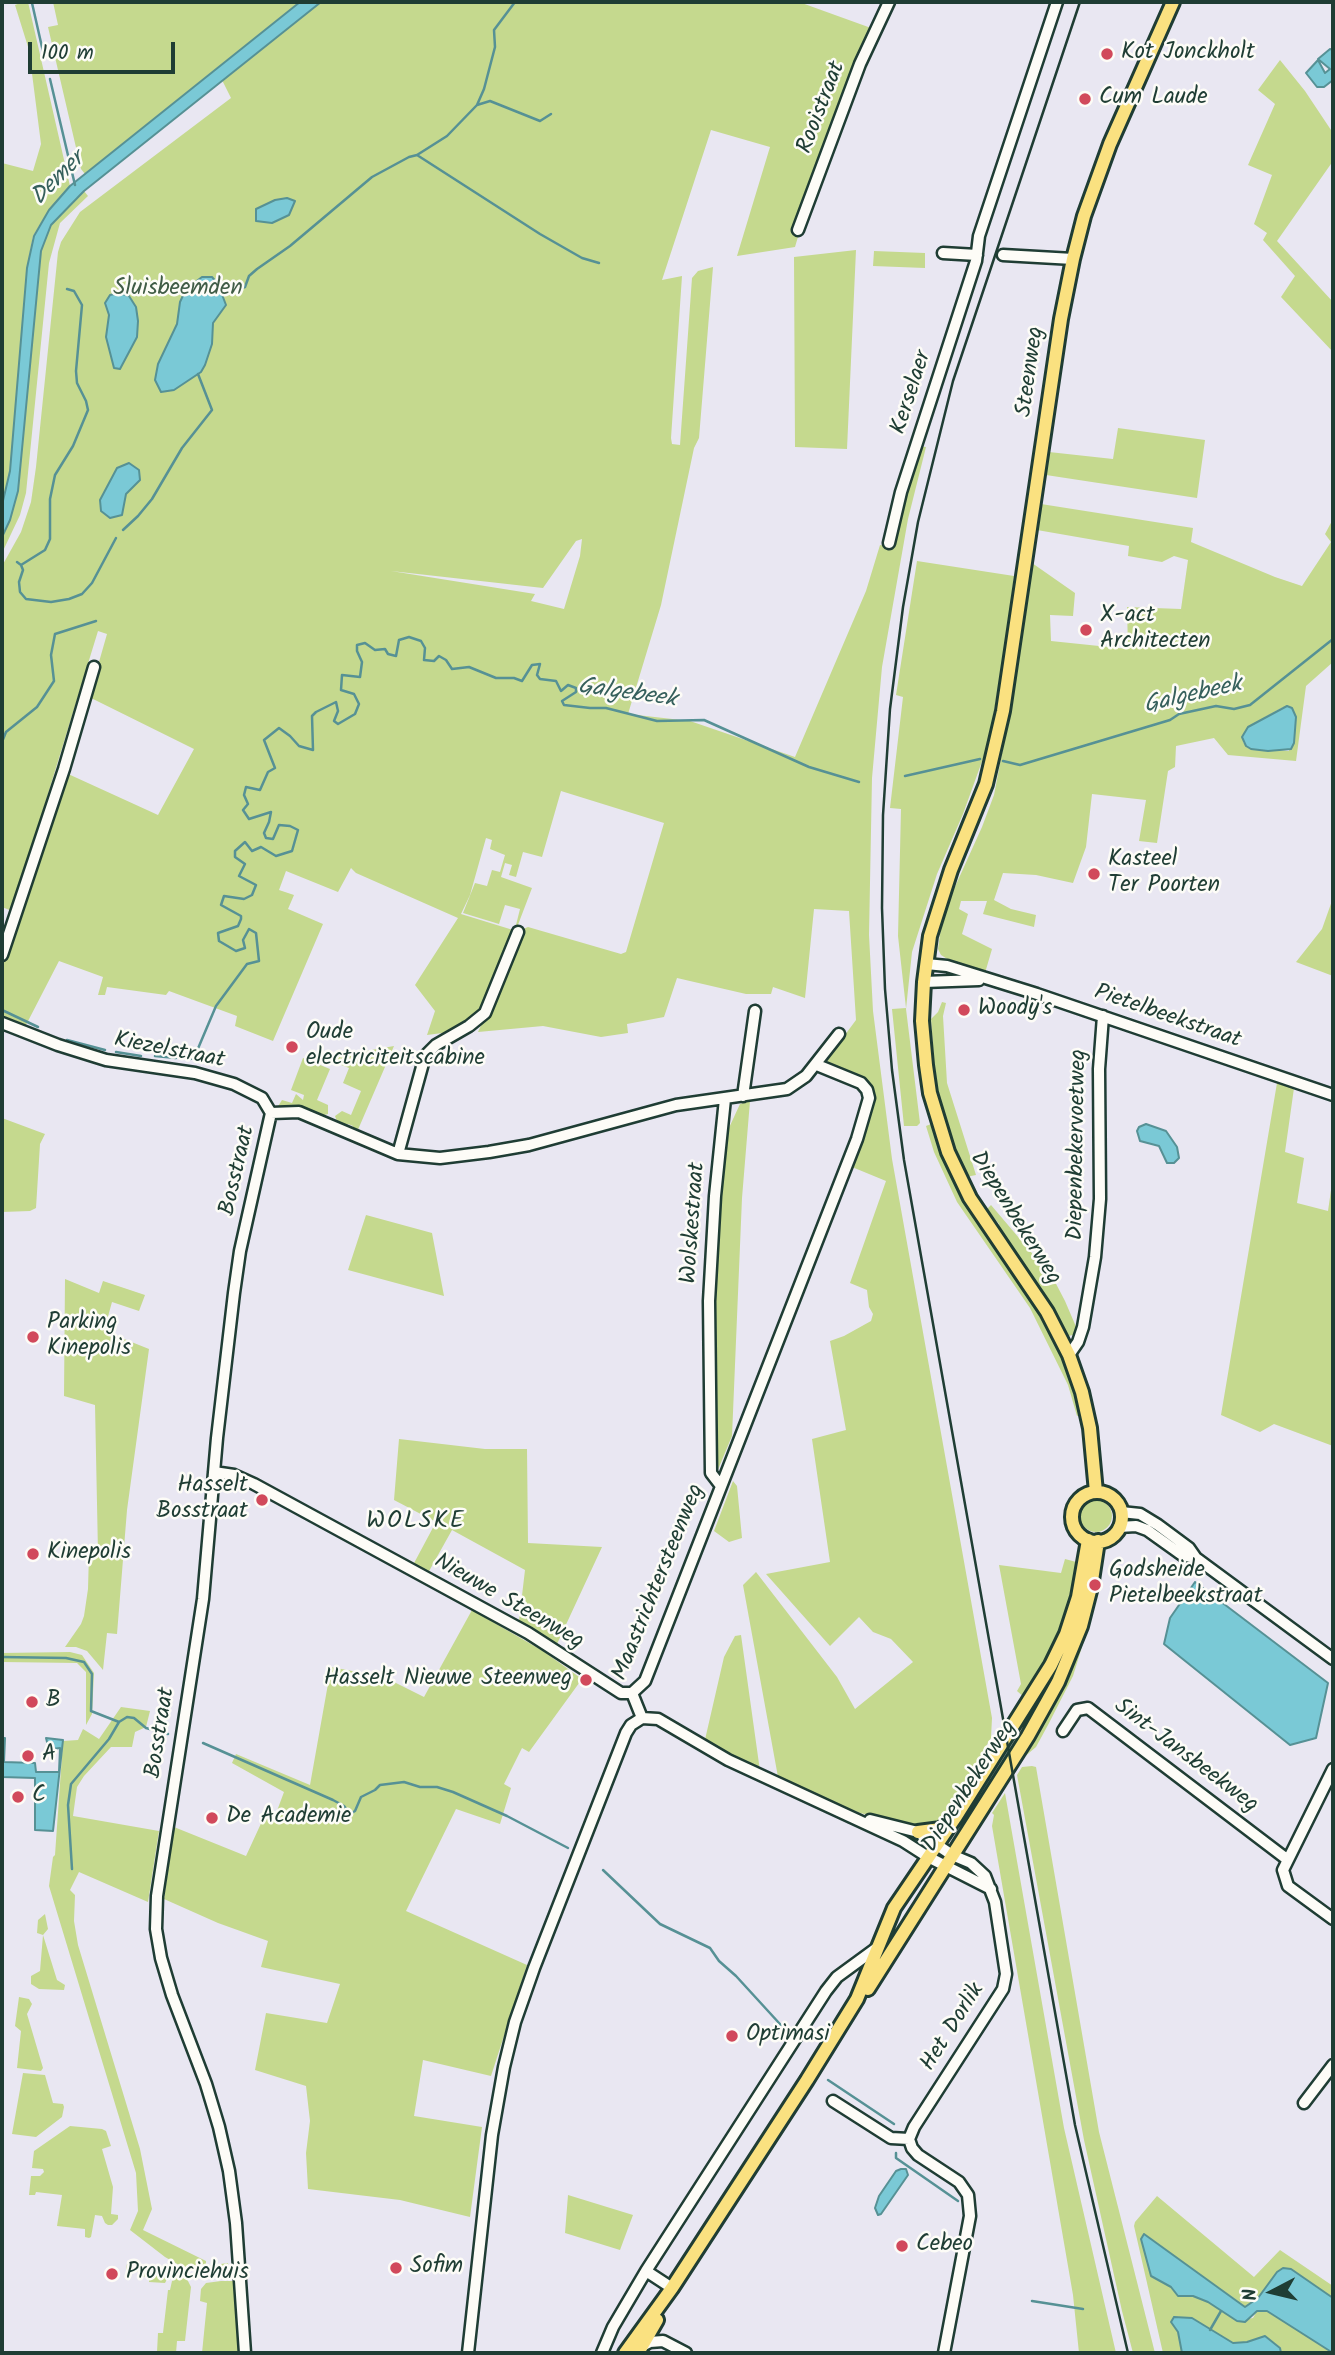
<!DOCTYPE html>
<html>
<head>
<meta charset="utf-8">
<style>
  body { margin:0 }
  #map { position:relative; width:1335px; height:2355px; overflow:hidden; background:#e9e7f2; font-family:Kalam,sans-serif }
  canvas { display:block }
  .frame { position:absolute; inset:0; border:4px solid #1f3d34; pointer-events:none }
  .north { position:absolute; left:1237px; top:2257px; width:70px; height:70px; -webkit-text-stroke:5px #fdfcf7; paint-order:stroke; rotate:263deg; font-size:19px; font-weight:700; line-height:28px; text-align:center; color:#1f3d34 }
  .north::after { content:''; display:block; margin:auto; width:24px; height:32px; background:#1f3d34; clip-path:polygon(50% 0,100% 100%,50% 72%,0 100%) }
  .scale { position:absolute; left:28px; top:42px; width:147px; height:32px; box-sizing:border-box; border:4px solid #1f3d34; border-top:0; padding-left:9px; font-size:21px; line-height:24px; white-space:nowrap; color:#1f3d34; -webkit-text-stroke:5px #fdfcf7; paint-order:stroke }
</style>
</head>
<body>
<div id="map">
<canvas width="1335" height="2355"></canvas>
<div class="frame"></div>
<div class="north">N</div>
<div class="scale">100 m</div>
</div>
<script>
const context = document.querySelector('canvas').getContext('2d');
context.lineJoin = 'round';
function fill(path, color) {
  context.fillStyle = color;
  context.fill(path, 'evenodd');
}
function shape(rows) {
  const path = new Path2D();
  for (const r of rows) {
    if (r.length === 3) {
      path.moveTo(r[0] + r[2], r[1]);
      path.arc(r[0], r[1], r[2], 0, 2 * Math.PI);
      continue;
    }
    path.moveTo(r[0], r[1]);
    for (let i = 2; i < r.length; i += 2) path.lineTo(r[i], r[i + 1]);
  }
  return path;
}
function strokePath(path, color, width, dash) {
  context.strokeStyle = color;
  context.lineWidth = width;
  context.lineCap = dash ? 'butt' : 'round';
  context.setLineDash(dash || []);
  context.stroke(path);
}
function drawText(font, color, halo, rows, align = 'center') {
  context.font = font + ' Kalam,sans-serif';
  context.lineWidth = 5;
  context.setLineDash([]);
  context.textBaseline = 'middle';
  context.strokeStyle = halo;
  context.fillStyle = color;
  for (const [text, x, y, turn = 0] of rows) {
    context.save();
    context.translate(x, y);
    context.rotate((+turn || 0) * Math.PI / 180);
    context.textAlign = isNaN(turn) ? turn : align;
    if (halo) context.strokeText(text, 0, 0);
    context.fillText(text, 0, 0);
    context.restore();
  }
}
fill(shape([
  [23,2,28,2,70,186,49,210,33,236,27,268,10,471,2,505,2,163,33,171,41,144,29,50,15,5],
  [53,2,300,2,85,174,81,169,48,27,58,25],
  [321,2,799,2,871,28,820,162,795,247,737,256,770,147,711,130,662,280,682,276,671,438,672,444,680,445,692,278,698,271,713,267,699,438,694,448,661,605,628,714,690,721,795,757,866,591,880,545,890,546,919,446,926,447,908,519,882,667,872,778,869,935,873,1011,892,1159,992,1718,991,1738,947,1812,936,1826,919,1827,860,1813,817,1796,778,1777,743,1585,756,1572,837,1677,855,1709,913,1662,891,1639,873,1632,859,1617,830,1646,766,1574,830,1562,812,1439,846,1430,830,1341,844,1336,871,1321,873,1314,869,1307,867,1290,850,1283,886,1181,852,1167,870,1118,873,1096,829,1065,827,1059,856,1020,849,911,814,909,805,998,773,987,771,994,746,994,677,978,664,1017,627,1024,628,1033,601,1037,543,1026,478,1032,523,934,523,929,528,927,621,954,626,952,664,823,561,791,542,857,523,852,516,877,509,875,512,865,505,863,501,877,532,888,516,930,515,929,520,909,505,905,499,924,463,913,475,883,487,886,492,870,500,872,505,855,490,849,492,840,486,838,470,895,461,914,513,930,481,1009,473,1019,450,1032,427,1035,435,1011,415,985,458,918,356,873,351,868,338,892,286,871,279,890,294,895,288,909,323,924,273,1041,235,1026,237,1016,169,991,166,995,107,987,105,995,98,995,103,977,59,961,26,1025,2,1015,2,967,66,773,158,815,194,749,89,697,107,634,98,631,12,911,2,907,2,566,21,532,31,502,36,467,58,252,61,242,80,212,231,98,222,80],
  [582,539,580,556,564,609,531,601,535,594,391,571,543,588,576,541],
  [1280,60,1305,91,1333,133,1333,161,1277,241,1333,302,1333,352,1281,297,1295,276,1263,240,1267,233,1254,224,1272,175,1248,165,1275,104,1258,90],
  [84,191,88,196,60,223,49,263,26,493,20,515,2,553,2,537,10,520,18,491,41,251,51,225],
  [856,250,847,449,795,447,794,257],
  [874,251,925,253,925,268,873,266],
  [1118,428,1205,440,1197,498,1046,475,1049,452,1113,459],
  [1041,504,1193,528,1191,542,1275,577,1302,586,1331,542,1325,534,1333,519,1333,662,1306,686,1296,761,1228,755,1214,738,1176,746,1175,767,1168,771,1157,843,1139,841,1146,800,1092,794,1086,847,1073,883,1036,875,1003,873,994,900,1011,909,1036,915,1034,927,983,914,987,901,961,901,959,909,968,914,962,934,992,949,985,973,952,962,941,955,938,949,941,927,949,900,982,827,994,795,1008,722,1032,563,1075,593,1073,616,1050,615,1051,641,1128,649,1127,607,1181,609,1188,560,1174,556,1162,562,1128,556,1129,546,1037,530],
  [1283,707,1289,751,1248,748,1243,742,1248,727],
  [917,561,1014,576,1007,633,989,742,963,814,937,874,912,952,906,1009,920,1123,917,1126,904,1126,892,1009,906,1008,898,936,901,809,890,808,903,697,896,695],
  [1333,898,1333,976,1296,962,1322,929],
  [942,1002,946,1003,943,1016,947,1083,976,1175,966,1177,951,1141,940,1105,935,1076,931,1019,938,1012],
  [394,1046,357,1132,352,1130,353,1126,348,1124,346,1127,338,1124,335,1116,342,1111,351,1115,361,1091,343,1083,349,1068,331,1061,332,1057],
  [303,1058,330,1069,317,1100,328,1105,328,1114,321,1116,297,1106,277,1108,282,1100,292,1103,296,1094,303,1100,304,1095,291,1090],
  [1277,1083,1294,1088,1285,1152,1304,1158,1297,1203,1328,1211,1333,1176,1333,1446,1274,1424,1260,1432,1221,1415],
  [750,1101,742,1198,732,1436,717,1472,715,1471,713,1302,722,1171,728,1130,740,1104],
  [2,1118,45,1134,40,1144,36,1208,30,1211,2,1212],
  [931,1124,946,1165,971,1212,1052,1334,1068,1368,1082,1415,1077,1416,1068,1385,1030,1308,957,1202,934,1152,926,1126],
  [991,1205,1053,1278,1065,1301,1077,1329,1076,1334,1069,1336,1066,1332,1039,1288,1000,1234,999,1224,987,1209],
  [366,1215,432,1233,444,1296,348,1270],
  [65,1279,99,1293,103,1281,145,1295,139,1311,112,1302,104,1331,149,1349,127,1510,117,1634,107,1633,103,1670,87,1651,76,1647,65,1647,81,1624,84,1616,88,1589,89,1553,98,1553,95,1405,64,1396],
  [399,1439,485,1449,527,1449,528,1543,602,1547,557,1644,519,1621,525,1570,452,1530,428,1573,413,1565,436,1522,394,1500],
  [733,1481,737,1486,742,1538,729,1542,714,1531],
  [1096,1516,16],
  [1065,1559,1080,1563,1076,1588,1062,1628,1026,1699,1017,1691,1021,1684,999,1565,1061,1573],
  [472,1610,543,1651,582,1679,529,1752,522,1748,504,1784,511,1788,500,1824,456,1809,406,1911,527,1965,491,2076,423,2060,414,2116,482,2127,470,2217,400,2200,308,2189,306,2153,310,2121,306,2086,255,2070,266,2013,327,2023,340,1984,261,1967,268,1941,218,1923,164,1899,174,1827,246,1856,264,1817,274,1819,284,1792,232,1763,236,1754,310,1785,331,1667,384,1677,424,1697],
  [1089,1624,1073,1676,1048,1725,1036,1747,1023,1758,1023,1749,1085,1627],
  [741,1635,760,1771,704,1744,724,1657,735,1636],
  [70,1652,82,1655,94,1673,92,1714,86,1725,86,1672,77,1663,2,1662,2,1653],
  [121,1707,150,1711,146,1727,135,1732,132,1747,111,1747,84,1776,77,1787,73,1816,159,1831,148,1902,79,1872,70,1890,75,1895,74,1921,78,1945,140,2149,152,2209,143,2230,206,2261,206,2266,228,2263,229,2271,203,2273,184,2268,165,2257,130,2230,138,2211,136,2173,49,1886,53,1857,55,1855,63,1741,78,1740,83,1729,99,1739],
  [1032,1766,1036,1767,1099,2132,1155,2353,1133,2353,1122,2311,1084,2140,1017,1775,1022,1767],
  [1005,1793,1064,2128,1116,2353,1079,2353,1073,2295,992,1826,994,1815,992,1813],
  [45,1914,48,1929,43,1935,57,1980,65,1985,64,1990,39,1989,31,1984,31,1976,40,1971,43,1935,37,1933,38,1920],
  [19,1997,29,1999,32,2004,27,2014,43,2068,41,2071,17,2068,21,2031,15,2026],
  [23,2073,45,2075,53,2103,63,2104,64,2107,62,2117,36,2137,12,2134],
  [70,2126,102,2129,106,2131,111,2146,102,2149,113,2187,111,2214,118,2215,118,2219,112,2225,108,2225,105,2223,102,2216,95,2215,91,2237,89,2238,85,2237,85,2229,57,2226,62,2195,36,2192,35,2195,29,2195,31,2176,40,2176,44,2172,43,2169,32,2168,34,2151],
  [568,2195,633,2215,620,2250,565,2233],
  [1157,2196,1254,2277,1280,2250,1333,2286,1333,2298,1291,2269,1277,2272,1258,2298,1245,2307,1143,2234,1151,2276,1171,2287,1178,2296,1193,2296,1208,2302,1237,2321,1253,2318,1257,2311,1267,2311,1333,2353,1281,2353,1280,2347,1265,2336,1247,2342,1233,2343,1192,2318,1176,2318,1171,2322,1178,2332,1182,2353,1163,2353,1134,2226,1135,2222],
  [127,2264,164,2266,169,2272,168,2277,165,2283,149,2282,149,2277,138,2276,138,2272,126,2270],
  [178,2277,187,2279,191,2287,185,2341,177,2341,176,2353,149,2353,157,2352,158,2333,163,2333,168,2290,170,2290,172,2281],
  [221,2281,234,2281,239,2353,202,2353,207,2303,200,2301,201,2289,206,2283]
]), '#c5d98e');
const water = shape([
  [300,2,321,2,84,191,51,225,41,251,18,491,10,520,2,537,2,505,10,471,27,268,34,236,49,210,70,186,300,2],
  [1330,49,1333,50,1333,80,1324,87,1317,87,1306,73,1318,60,1325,73,1330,69,1318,59,1330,49],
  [287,198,295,201,289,215,272,223,256,221,256,209,275,200,287,198],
  [202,277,212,277,218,284,226,305,213,323,212,344,205,365,201,372,174,390,161,392,155,380,158,364,177,324,180,302,186,289,202,277],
  [119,293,129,296,136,307,138,321,137,337,120,369,114,368,106,337,109,315,105,303,110,295,119,293],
  [129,463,139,470,140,480,126,494,122,515,110,518,101,511,100,500,117,468,129,463],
  [1287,706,1292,708,1296,717,1294,743,1291,749,1268,751,1251,749,1246,746,1242,737,1248,727,1287,706],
  [1146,1124,1166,1131,1177,1147,1179,1158,1174,1163,1167,1163,1159,1146,1140,1141,1137,1131,1139,1127,1146,1124],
  [1195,1582,1328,1683,1316,1738,1290,1745,1164,1644,1170,1618,1195,1582],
  [2,1738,5,1738,4,1762,35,1763,36,1772,59,1772,60,1748,52,1749,52,1742,47,1742,46,1738,63,1740,53,1831,35,1830,35,1778,2,1777,2,1738],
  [901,2169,906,2169,908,2175,881,2214,878,2215,875,2208,879,2196,896,2171,901,2169],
  [1144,2234,1245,2307,1258,2298,1277,2272,1283,2268,1291,2269,1333,2298,1333,2353,1267,2311,1257,2311,1245,2322,1237,2321,1208,2302,1193,2296,1178,2296,1171,2287,1151,2276,1141,2239,1144,2234],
  [1174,2317,1192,2318,1233,2343,1247,2342,1265,2336,1280,2348,1281,2353,1182,2353,1178,2332,1171,2322,1174,2317]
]);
fill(water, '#7ac9d6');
strokePath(water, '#569195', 2);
strokePath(shape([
  [32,3,44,56],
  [50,79,75,185],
  [477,105,490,101,540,121,551,114],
  [417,155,447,136,477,105,484,89,495,47,494,30,515,2],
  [223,294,245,287,249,276,257,269,290,246,372,177,409,157,417,155,540,234,582,258,599,263],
  [123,530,138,516,152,499,182,448,212,410,198,374],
  [17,562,21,565,23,570,19,582,20,592,26,599,51,602,69,599,82,594,92,583,116,538],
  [21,565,45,550,50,539,50,499,55,475,73,446,88,410,86,401,77,383,76,371,82,305,74,291,67,289],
  [2,742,6,732,37,707,54,681,51,655,55,634,96,621],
  [1003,761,1020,765,1170,720,1179,714,1216,706,1234,709,1250,705,1333,639],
  [905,776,980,759],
  [2,1010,38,1027],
  [67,1040,105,1050],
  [116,1052,141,1056],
  [155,1056,176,1058],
  [190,1059,194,1058,216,1006,247,964,259,961,256,933,249,929,243,940,245,948,236,951,219,941,218,933,238,926,241,919,241,916,221,905,224,896,244,899,252,895,256,885,239,876,245,864,235,857,235,851,245,842,252,851,261,847,276,856,292,851,298,830,290,826,279,825,273,839,266,838,264,833,269,822,271,812,249,819,243,810,248,804,244,795,246,787,260,790,268,772,275,768,264,740,279,728,290,736,299,746,313,750,312,716,316,712,336,702,338,711,334,721,338,724,355,714,359,704,354,694,341,690,342,675,360,677,362,662,357,651,357,645,365,643,375,650,385,649,388,654,396,656,399,640,409,637,421,641,425,648,424,660,434,661,439,656,446,660,452,669,469,667,496,678,514,678,522,681,532,665,540,664,537,675,540,679,556,681,561,691,568,685,576,688,576,692,562,701,564,705,590,708,606,708,657,721,704,720,809,767,859,782],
  [2,1657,66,1658,84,1662,92,1674,91,1711,119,1722],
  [203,1743,333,1800,344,1806,350,1814,355,1811,361,1797,375,1790,380,1785,404,1782,420,1787,437,1787,453,1792,507,1816,568,1848],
  [72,1869,68,1805,71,1784,109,1739,119,1722,127,1717,134,1718,146,1728,168,1734],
  [603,1870,660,1924,710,1948,719,1961,736,1976,790,2035],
  [828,2080,894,2124],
  [896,2153,896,2158,958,2201],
  [1032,2301,1083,2309],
  [1210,2330,1221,2311]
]), '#569195', 2.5);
const minor = shape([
  [798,230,860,64,889,2],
  [943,253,977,255],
  [1003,255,1073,259],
  [889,543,901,492,976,261,979,236,1057,2],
  [2,955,64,769,94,667],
  [926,964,947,966,1037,994,1333,1095],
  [924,982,979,980],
  [2,1023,58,1045,106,1060,195,1073,234,1084,262,1098,271,1113,240,1251,234,1293,217,1438,203,1599,157,1896,156,1929,161,1958,172,1995,206,2084,219,2127,229,2171,236,2223,245,2353],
  [743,1096,755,1011],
  [271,1113,299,1112,398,1154,440,1158,489,1152,529,1145,676,1105,787,1089,806,1076,839,1034],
  [398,1154,425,1056,436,1045,469,1026,485,1013,518,932],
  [1069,1355,1078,1342,1083,1327,1095,1257,1100,1199,1099,1069,1103,1016],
  [214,1472,234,1475,254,1484,528,1633,621,1693,632,1693],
  [721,1486,711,1473,709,1301,715,1196,725,1099],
  [1121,1512,1140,1514,1158,1525,1189,1548,1196,1558],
  [1119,1527,1136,1526,1147,1530,1182,1555,1196,1558,1333,1659],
  [632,1693,645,1681,857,1139,869,1098,867,1090,861,1083,817,1065],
  [632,1693,642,1718],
  [1063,1731,1077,1710,1088,1708,1288,1860],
  [1333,1769,1283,1870,1288,1886,1333,1919],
  [870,1820,918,1832,952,1855,971,1863,985,1876,995,1902,1006,1974,1003,1989,914,2127,909,2139,912,2148,918,2155,959,2182,968,2195,970,2216,944,2353],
  [833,2101,891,2138,909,2139],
  [1304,2103,1333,2065],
  [646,2271,672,2288],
  [642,2346,650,2342,663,2341,686,2353],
  [468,2353,492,2135,504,2067,515,2022,534,1968,626,1733,631,1725,642,1718,658,1719,728,1760,903,1841,928,1857,991,1889],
  [602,2353,613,2327,646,2271,826,1991,837,1977,878,1947]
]);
const major = shape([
  [1096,1492,1090,1428,1082,1392,1069,1355,1047,1312,970,1198,948,1152,930,1093,926,1065,922,1021,924,982,930,936,951,870,986,784,1003,711,1061,319,1073,259,1084,216,1110,144,1173,2],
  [1097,1517,25],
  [918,1832,941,1829,949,1822],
  [868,1989,1028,1736,1058,1682,1081,1626,1091,1587,1098,1541],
  [625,2353,672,2288,807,2080,857,1999,894,1908,955,1818,1051,1665,1066,1634,1078,1597,1088,1540],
  [638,2353,657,2320]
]);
strokePath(minor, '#1f3d34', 15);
strokePath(major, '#1f3d34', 18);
strokePath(minor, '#fdfcf7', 10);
strokePath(major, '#fae180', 12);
strokePath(shape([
  [1080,2,953,381,918,522,903,607,890,709,883,815,882,908,885,989,892,1070,904,1160,1075,2125,1128,2353]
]), '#1f3d34', 2.5);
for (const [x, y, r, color] of [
  [1107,54,7,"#d1495b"],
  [1085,99,7,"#d1495b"],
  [1086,630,7,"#d1495b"],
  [1094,874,7,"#d1495b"],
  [964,1010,7,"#d1495b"],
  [292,1047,7,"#d1495b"],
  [33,1337,7,"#d1495b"],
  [262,1500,7,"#d1495b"],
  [33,1554,7,"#d1495b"],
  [1095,1585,7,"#d1495b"],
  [586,1680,7,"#d1495b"],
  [32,1702,7,"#d1495b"],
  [28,1756,7,"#d1495b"],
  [18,1797,7,"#d1495b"],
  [212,1818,7,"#d1495b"],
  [732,2036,7,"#d1495b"],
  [902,2246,7,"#d1495b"],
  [396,2268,7,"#d1495b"],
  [112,2274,7,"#d1495b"]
]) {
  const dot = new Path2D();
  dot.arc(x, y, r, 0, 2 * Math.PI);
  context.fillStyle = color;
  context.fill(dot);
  strokePath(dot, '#fdfcf7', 2.5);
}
drawText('23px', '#1f3d34', '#fdfcf7', [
  ["Kot Jonckholt",1121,54],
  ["Cum Laude",1099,99],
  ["X-act",1100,617],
  ["Architecten",1100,643],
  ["Kasteel",1108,861],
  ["Ter Poorten",1108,887],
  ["Woody's",978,1010],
  ["Oude",306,1034],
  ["electriciteitscabine",306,1060],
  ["Parking",47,1324],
  ["Kinepolis",47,1350],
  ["Hasselt",248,1487,"right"],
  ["Bosstraat",248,1513,"right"],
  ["Kinepolis",47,1554],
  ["Godsheide",1109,1572],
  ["Pietelbeekstraat",1109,1598],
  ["Hasselt Nieuwe Steenweg",572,1680,"right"],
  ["B",46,1702],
  ["A",42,1756],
  ["C",32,1797],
  ["De Academie",226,1818],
  ["Optimasi",746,2036],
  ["Cebeo",916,2246],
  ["Sofim",410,2268],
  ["Provinciehuis",126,2274]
], 'left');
drawText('23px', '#1f3d34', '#fdfcf7', [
  ["Rooistraat",823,108,-69],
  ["Steenweg",1032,372,-82],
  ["Kerselaer",913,393,-72],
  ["Pietelbeekstraat",1167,1018,19],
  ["Kiezelstraat",169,1052,11],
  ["Diepenbekervoetweg",1079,1145,-89],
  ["Bosstraat",239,1171,-77],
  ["Diepenbekerweg",1014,1219,58],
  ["Wolskestraat",695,1223,-86],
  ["Maastrichtersteenweg",660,1583,-68],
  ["Nieuwe Steenweg",508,1603,30],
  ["Bosstraat",162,1733,-81],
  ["Sint-Jansbeekweg",1185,1757,37],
  ["Diepenbekerweg",971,1787,-57],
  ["Het Dorlik",954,2028,-58]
]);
drawText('23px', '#405c46', '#fdfcf7', [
  ["Sluisbeemden",178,290]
]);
drawText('italic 24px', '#36605c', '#fdfcf7', [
  ["Demer",59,180,-45],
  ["Galgebeek",627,695,8],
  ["Galgebeek",1193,697,-13]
]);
context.letterSpacing = '2px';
drawText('24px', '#1f3d34', '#fdfcf7', [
  ["WOLSKE",416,1523]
]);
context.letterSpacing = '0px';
</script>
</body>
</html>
